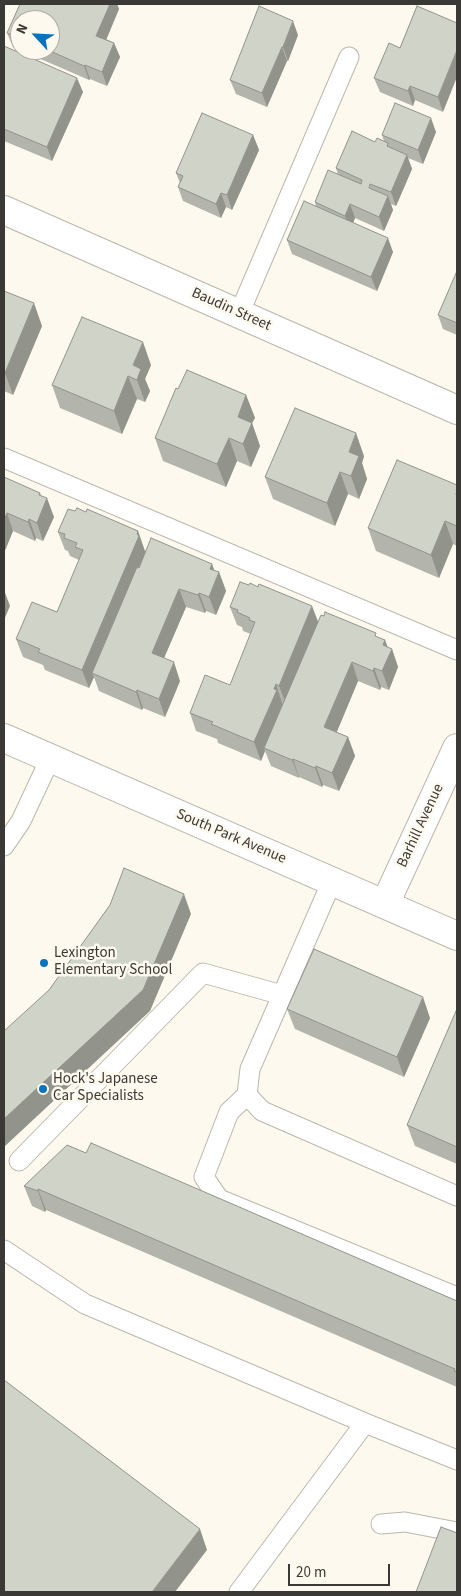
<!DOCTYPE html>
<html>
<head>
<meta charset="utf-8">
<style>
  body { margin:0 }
  #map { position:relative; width:461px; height:1596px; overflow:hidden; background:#fef9ee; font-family:"Source Sans 3",sans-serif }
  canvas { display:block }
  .frame { position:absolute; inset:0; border:5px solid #3b3935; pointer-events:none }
  .north { position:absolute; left:10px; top:10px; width:50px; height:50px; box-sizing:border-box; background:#fef9ee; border:1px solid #b0aca4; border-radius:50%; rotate:295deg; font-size:14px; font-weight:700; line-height:20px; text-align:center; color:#3b3935 }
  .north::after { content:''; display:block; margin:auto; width:18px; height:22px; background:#0c72bd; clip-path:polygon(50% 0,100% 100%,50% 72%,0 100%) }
  .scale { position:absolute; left:288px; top:1564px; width:102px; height:22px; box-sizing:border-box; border:2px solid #3b3935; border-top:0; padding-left:6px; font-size:15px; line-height:18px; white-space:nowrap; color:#3b3935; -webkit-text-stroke:4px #fef9ee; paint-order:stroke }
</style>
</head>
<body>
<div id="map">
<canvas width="461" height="1596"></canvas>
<div class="frame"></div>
<div class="north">N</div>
<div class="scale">20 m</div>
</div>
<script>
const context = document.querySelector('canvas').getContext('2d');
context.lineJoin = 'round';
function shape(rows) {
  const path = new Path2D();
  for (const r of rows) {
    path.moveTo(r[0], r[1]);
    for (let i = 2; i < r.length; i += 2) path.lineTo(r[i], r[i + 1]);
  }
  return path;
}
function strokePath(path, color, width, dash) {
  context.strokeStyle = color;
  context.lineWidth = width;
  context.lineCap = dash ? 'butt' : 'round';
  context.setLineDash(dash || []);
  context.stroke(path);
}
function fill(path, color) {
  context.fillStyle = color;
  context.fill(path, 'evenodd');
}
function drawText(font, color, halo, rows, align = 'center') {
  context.font = font + ' "Source Sans 3",sans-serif';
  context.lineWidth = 5;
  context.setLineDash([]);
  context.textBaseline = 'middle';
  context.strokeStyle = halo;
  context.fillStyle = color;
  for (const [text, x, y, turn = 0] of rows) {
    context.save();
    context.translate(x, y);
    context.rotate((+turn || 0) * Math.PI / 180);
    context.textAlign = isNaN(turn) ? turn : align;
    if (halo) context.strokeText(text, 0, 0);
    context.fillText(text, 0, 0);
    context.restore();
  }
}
const service = shape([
  [239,314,349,57],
  [4,458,457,650],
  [4,846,21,821,50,759],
  [332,881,250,1069,247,1095,262,1111,457,1196],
  [247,1095,229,1112,204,1177,219,1199,457,1297],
  [19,1161,203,973,282,995],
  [4,1250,85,1304,365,1423],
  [381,1524,405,1522,457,1532],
  [239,1592,365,1423,457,1460]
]);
const minor = shape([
  [4,210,457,410],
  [385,904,457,748]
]);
const tertiary = shape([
  [4,738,457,936]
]);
strokePath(service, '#bcb7ad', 21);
strokePath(minor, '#bcb7ad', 30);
strokePath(tertiary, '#bcb7ad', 30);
strokePath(service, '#fff', 19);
strokePath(minor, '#fff', 28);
strokePath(tertiary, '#fff', 28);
fill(shape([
  [35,4,117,4,119,9,106,39,114,43,120,57,107,86,90,79,89,80,13,47,7,33],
  [20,20,50,50,20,50],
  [417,6,443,112,415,100,413,106,380,92,374,78,400,48],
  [298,35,288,61,287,61,267,107,236,94,230,80],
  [4,46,83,92,52,161,4,141],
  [436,132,423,164,408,158,412,169,396,206,391,204,393,210,384,231,355,218,353,223,393,252,377,291,292,254,287,240,316,207,315,202,338,175,336,168,375,142,384,141,382,135],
  [253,135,259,150,232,210,226,207,221,218,183,201,178,187,180,183,176,173],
  [457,271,457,335,443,329,438,315],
  [4,291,42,326,13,395,4,391],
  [151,365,145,379,150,391,145,402,137,399,122,434,60,408,52,385],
  [178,389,246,395,255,418,252,423,260,446,251,467,237,461,226,487,163,461,155,438],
  [364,456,362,463,367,479,359,499,348,494,335,526,273,499,265,477],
  [4,477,41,496,54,517,43,541,36,538,35,541,13,531,4,553],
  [457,485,457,546,453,544,439,578,376,551,368,528],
  [75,511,138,531,145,552,212,564,214,570,219,572,226,591,216,615,206,611,205,613,186,607,164,658,180,681,165,717,143,708,142,710,99,691,94,677,89,688,45,670,43,665,23,657,16,639,57,612,79,560,70,556,68,551,65,550,58,532],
  [230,607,318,622,377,637,385,640,387,647,392,649,398,667,389,690,381,687,380,690,358,681,336,733,348,737,355,756,339,791,323,785,322,787,299,777,299,778,271,766,265,751,261,761,218,743,217,739,196,731,190,713,230,685,251,634,243,631,242,627,237,625],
  [287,1009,430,1018,404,1077,295,1029],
  [457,1011,457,1164,415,1146,407,1125],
  [86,1153,457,1301,457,1387,46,1210,45,1212,32,1206,24,1186]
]), '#b3b5ac');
fill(shape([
  [110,4,117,4,119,9,102,50,96,36],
  [293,21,298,35,288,61,283,47],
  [114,43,120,57,107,86,102,72],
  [282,47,287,61,267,107,262,93],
  [457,50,457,77,443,112,438,97],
  [85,65,90,79,89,80,84,66],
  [77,78,83,92,52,161,47,147],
  [410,86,415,100,413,106,408,91],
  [431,118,436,132,423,164,418,150],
  [253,135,259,150,232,210,227,195],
  [407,155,412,169,396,206,391,192],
  [221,193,226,207,221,218,216,204],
  [388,196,393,210,384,231,379,217],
  [350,204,355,218,350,230,345,216],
  [388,238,393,252,377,291,371,277],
  [34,303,42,326,13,395,5,373],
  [143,342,151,365,145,379,150,391,145,402,137,380,133,365],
  [128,376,137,399,122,434,114,411],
  [246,395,255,418,252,423,260,446,251,467,243,444,238,417],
  [356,433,364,456,362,463,367,479,359,499,351,476,349,452],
  [229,438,237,461,226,487,217,464],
  [340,472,348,494,335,526,327,503],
  [40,493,44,505,47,498,54,517,43,541,37,523,39,495],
  [7,513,13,531,4,553,4,520],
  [29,519,36,538,35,541,28,522],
  [445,521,453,544,439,578,431,555],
  [138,531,146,554,92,673,94,677,89,688,82,670],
  [212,564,217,578,219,572,226,591,216,615,209,597,210,569],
  [179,589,186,607,158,672,152,653],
  [4,590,10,606,4,620],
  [199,593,206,611,205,613,198,595],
  [312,606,319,624,286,704,279,686],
  [385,640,390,653,392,649,398,667,389,690,382,671,383,645],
  [174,662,180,681,165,717,159,699],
  [352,662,358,681,331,746,324,727],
  [374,668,381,687,380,690,373,671],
  [276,684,282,703,282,704,284,709,264,748,265,751,261,761,254,742],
  [137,690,143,708,142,710,136,692],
  [348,737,355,756,339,791,332,773],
  [293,759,299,777,299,778,292,760],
  [316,766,323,785,322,787,315,768],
  [184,894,191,914,150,1011,4,1147,4,1119],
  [423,997,430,1018,404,1077,397,1057],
  [38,1189,46,1210,45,1212,38,1191],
  [200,1529,207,1550,175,1592,152,1592]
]), '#92948c');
const building = shape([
  [20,4,110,4,96,36,114,43,102,72,85,65,84,66,48,50,50,50,50,20,20,20,20,38,7,33,20,4],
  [259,6,293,21,283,47,282,47,262,93,230,80,259,6],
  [417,6,457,23,457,50,438,97,410,86,408,91,374,78,389,43,400,48,417,6],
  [4,46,77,78,47,147,4,129,4,46],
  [395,103,431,118,418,150,382,135,395,103],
  [202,113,253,135,227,195,221,193,216,204,178,187,183,176,176,173,202,113],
  [352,131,375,142,377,138,388,143,387,146,407,155,391,192,370,184,369,188,388,196,379,217,350,204,345,216,315,202,328,170,361,184,362,180,336,168,352,131],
  [304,201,388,238,371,277,287,240,304,201],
  [457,271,457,323,438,315,457,271],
  [4,291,34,303,5,373,4,372,4,291],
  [82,317,143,342,133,365,141,369,137,380,128,376,114,411,52,385,82,317],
  [187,370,246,395,238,417,252,423,243,444,229,438,217,464,155,438,176,388,178,389,187,370],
  [295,408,356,433,349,452,359,456,351,476,340,472,327,503,265,477,295,408],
  [397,460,457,485,457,490,456,495,457,495,457,526,445,521,431,555,368,528,397,460],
  [4,477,40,493,39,495,47,498,37,523,29,519,28,522,7,513,4,520,4,477],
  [77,508,86,512,87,509,138,531,137,534,139,536,82,670,38,652,40,649,16,639,32,602,57,612,83,550,75,547,77,543,64,538,65,534,58,532,68,509,75,511,77,508],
  [151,538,212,564,210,569,219,572,209,597,199,593,198,595,179,589,152,653,174,662,159,699,137,690,136,692,92,673,137,567,139,568,151,538],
  [240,582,249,585,250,583,258,587,259,584,312,606,279,686,276,684,274,689,277,690,254,742,211,724,213,722,190,713,205,675,230,685,255,622,249,620,250,618,237,612,238,610,230,607,240,582],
  [325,612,376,633,375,636,385,640,383,645,392,649,382,671,374,668,373,671,352,662,324,727,348,737,332,773,316,766,315,768,293,759,292,760,264,748,321,615,324,616,325,612],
  [124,868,184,894,143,990,4,1119,4,1031,49,990,110,905,124,868],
  [314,949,423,997,397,1057,287,1009,314,949],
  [456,1011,457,1011,457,1147,407,1125,456,1011],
  [91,1143,457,1301,457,1372,454,1371,455,1369,38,1189,38,1191,24,1186,67,1145,86,1153,91,1143],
  [4,1380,200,1529,152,1592,4,1592,4,1380],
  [441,1527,457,1533,457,1592,416,1592,441,1527]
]);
fill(building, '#d0d3c8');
strokePath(building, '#92948c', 1);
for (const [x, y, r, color] of [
  [44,963,5,"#0c72bd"],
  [43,1089,5,"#0c72bd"]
]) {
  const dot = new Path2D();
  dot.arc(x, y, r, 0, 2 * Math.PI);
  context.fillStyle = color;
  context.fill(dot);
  strokePath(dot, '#fef9ee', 2);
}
drawText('15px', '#3b3935', '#fef9ee', [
  ["Baudin Street",231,310,24],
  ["Barhill Avenue",421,826,-65],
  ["South Park Avenue",231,837,23]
]);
drawText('15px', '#3b3935', '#fef9ee', [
  ["Lexington",54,954],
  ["Elementary School",54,971],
  ["Hock's Japanese",53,1080],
  ["Car Specialists",53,1097]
], 'left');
</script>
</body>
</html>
